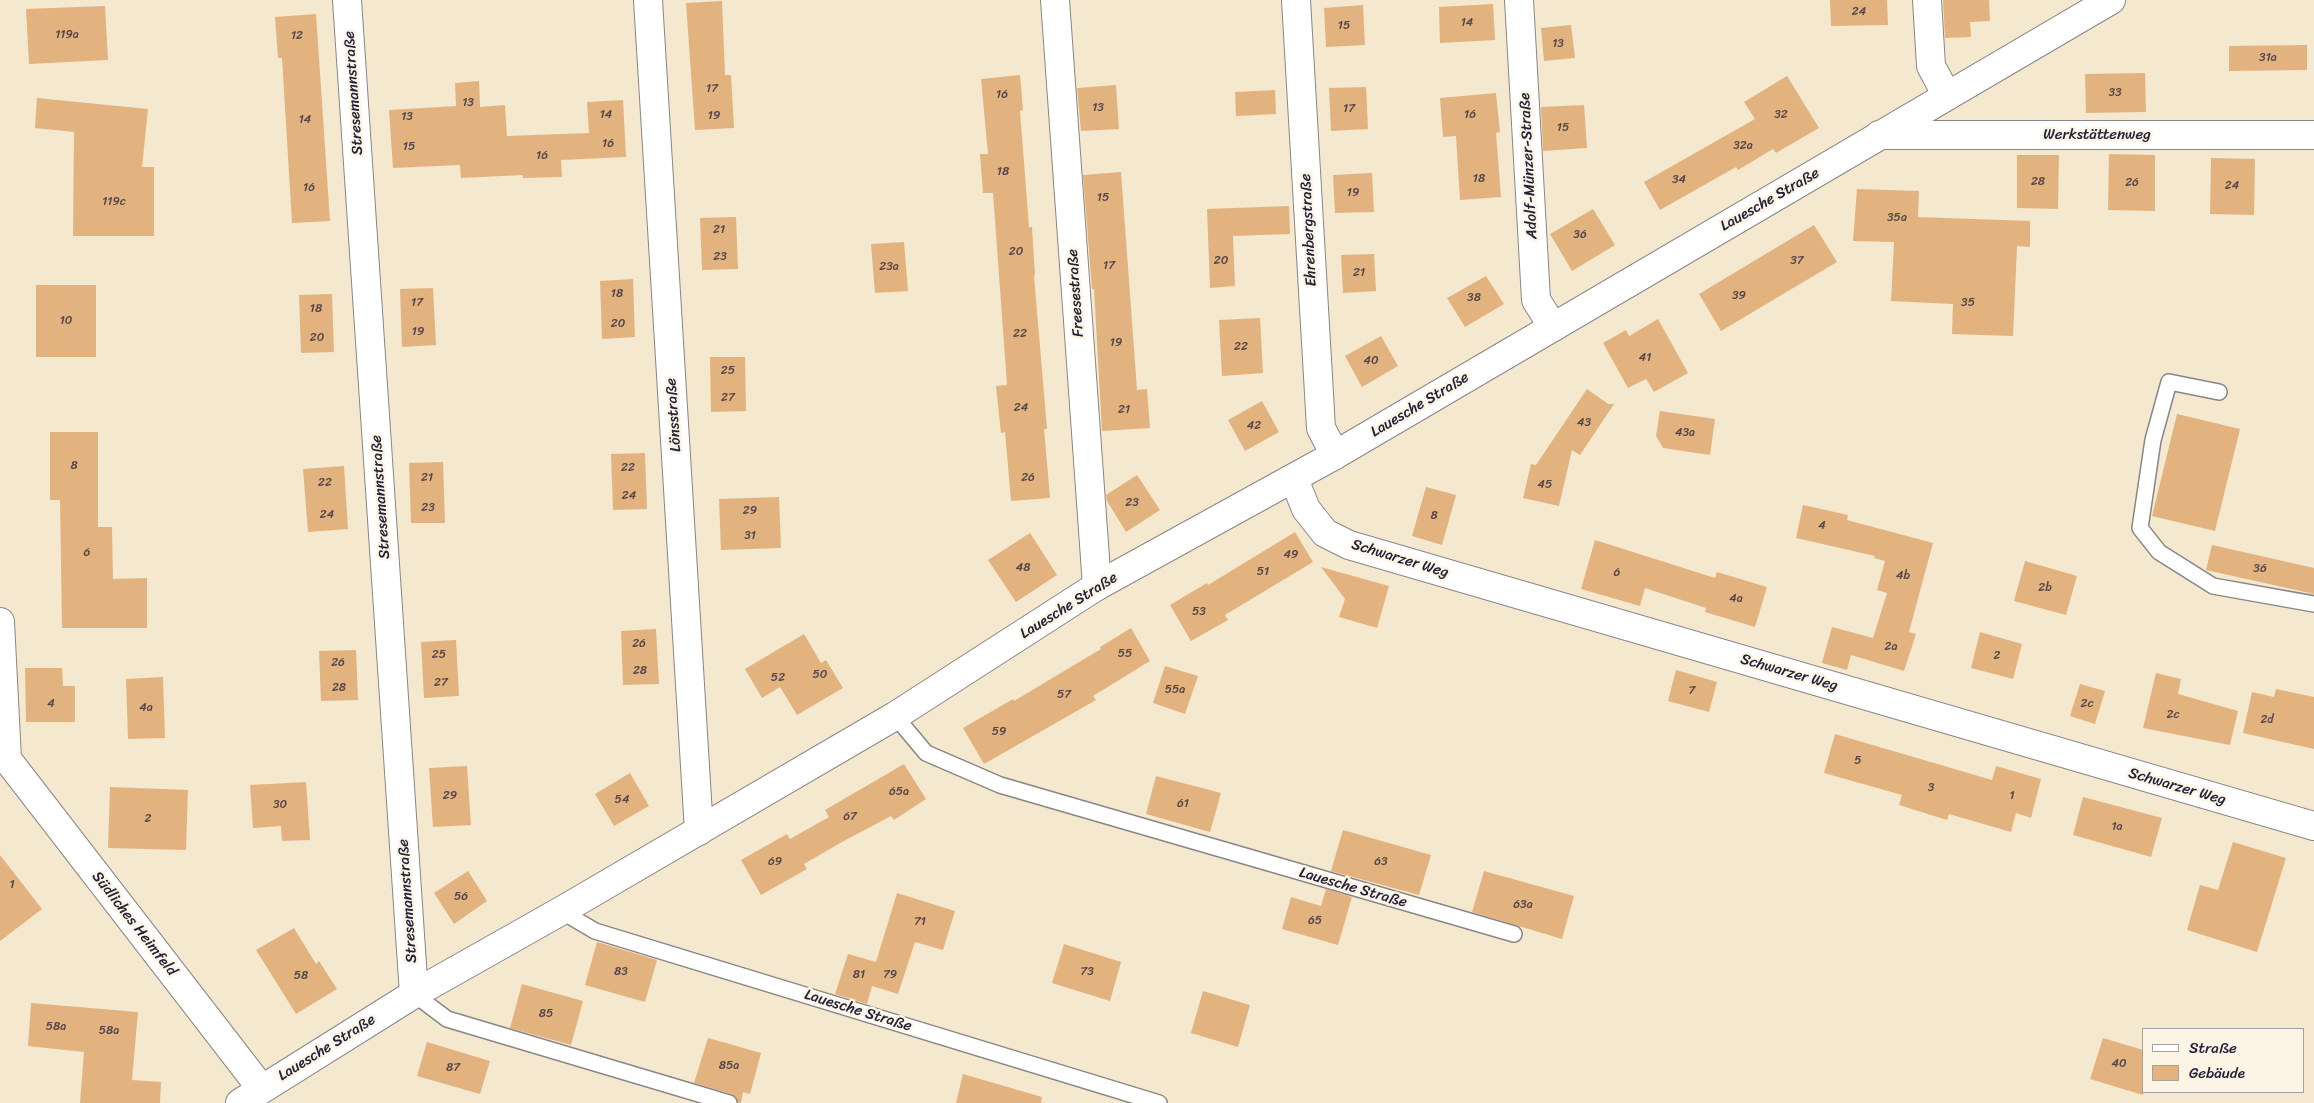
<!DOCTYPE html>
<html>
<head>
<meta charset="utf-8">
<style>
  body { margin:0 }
  #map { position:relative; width:2314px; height:1103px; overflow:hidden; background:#f4e8cf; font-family:Sriracha,sans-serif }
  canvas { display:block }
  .legend { position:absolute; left:2142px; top:1028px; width:162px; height:65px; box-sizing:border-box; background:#fcf5e5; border:1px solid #a5a1a1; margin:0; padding:6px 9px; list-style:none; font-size:15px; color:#22223b }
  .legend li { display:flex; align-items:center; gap:10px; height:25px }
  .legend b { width:25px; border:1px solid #a5a1a1 }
</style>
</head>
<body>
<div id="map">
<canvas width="2314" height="1103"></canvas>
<ul class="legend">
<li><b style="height:6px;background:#fff"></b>Straße</li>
<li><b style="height:14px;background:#e3b37f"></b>Gebäude</li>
</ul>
</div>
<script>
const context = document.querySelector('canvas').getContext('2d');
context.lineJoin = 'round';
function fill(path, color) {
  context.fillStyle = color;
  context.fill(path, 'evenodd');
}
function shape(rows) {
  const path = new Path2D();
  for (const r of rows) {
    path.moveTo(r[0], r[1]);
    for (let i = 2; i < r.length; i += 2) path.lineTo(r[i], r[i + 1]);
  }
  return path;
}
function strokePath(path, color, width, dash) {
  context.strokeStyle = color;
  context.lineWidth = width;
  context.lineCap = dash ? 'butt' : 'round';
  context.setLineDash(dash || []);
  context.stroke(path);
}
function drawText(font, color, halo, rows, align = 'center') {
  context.font = font + ' Sriracha,sans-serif';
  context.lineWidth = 5;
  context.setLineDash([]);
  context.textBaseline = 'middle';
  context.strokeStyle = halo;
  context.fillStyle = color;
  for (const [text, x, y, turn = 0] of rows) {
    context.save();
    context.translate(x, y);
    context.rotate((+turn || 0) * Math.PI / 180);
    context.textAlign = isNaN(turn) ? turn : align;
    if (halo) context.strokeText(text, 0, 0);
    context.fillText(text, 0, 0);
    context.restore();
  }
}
fill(shape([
  [1830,0,1887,0,1888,25,1831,26],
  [1943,0,1989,0,1990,21,1970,22,1971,37,1945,38],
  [722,1,725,75,731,75,734,128,695,130,686,3],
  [1493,4,1495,40,1440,43,1439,7],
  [1363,5,1365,45,1326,47,1324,8],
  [105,6,108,60,29,64,26,9],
  [316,14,330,221,292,223,282,58,278,58,275,17],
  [1571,25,1575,58,1544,61,1541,28],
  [2307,45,2307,70,2229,71,2229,46],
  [2145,73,2146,112,2086,113,2085,74],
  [1020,75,1023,110,1020,111,1029,227,1032,227,1035,275,1034,276,1047,429,1044,429,1050,498,1011,501,1005,432,1001,433,996,386,1007,385,993,193,983,193,980,154,988,154,981,79],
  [1787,76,1819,128,1776,153,1773,149,1738,170,1736,167,1660,210,1644,182,1755,119,1744,102],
  [479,81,480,107,505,105,507,136,589,133,587,102,623,100,626,157,561,160,562,177,523,178,523,175,461,178,460,165,393,168,389,110,456,106,455,83],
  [1116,85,1119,129,1081,131,1077,88],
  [1366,87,1368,129,1331,131,1329,88],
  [1275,90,1276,114,1236,116,1235,92],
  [1496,93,1500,132,1496,133,1501,197,1460,200,1456,136,1443,137,1440,98],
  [37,98,148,109,142,167,154,167,154,236,73,236,74,132,35,128],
  [1584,105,1587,148,1543,151,1541,107],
  [2109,154,2155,155,2155,211,2108,210],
  [2017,155,2059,155,2058,209,2017,208],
  [2211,158,2255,159,2254,215,2210,214],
  [1121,172,1137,390,1147,389,1150,428,1102,431,1094,289,1092,289,1083,175],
  [1372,173,1374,212,1335,213,1333,175],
  [1857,189,1919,191,1918,217,2030,221,2030,247,2017,246,2013,336,1952,334,1953,304,1891,301,1894,242,1853,241],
  [1289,206,1290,234,1233,236,1235,286,1210,288,1207,209],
  [1593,209,1615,245,1572,271,1550,234],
  [736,217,738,269,702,270,700,218],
  [1814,225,1837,262,1721,331,1699,294],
  [904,242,908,291,875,293,871,244],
  [1374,254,1376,291,1343,293,1341,255],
  [1486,276,1504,304,1465,327,1447,298],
  [633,279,635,337,602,339,600,281],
  [36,285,96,285,96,357,36,357],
  [433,288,436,345,402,347,400,289],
  [332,294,334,352,301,353,299,295],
  [1260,318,1263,373,1222,376,1219,320],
  [1658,319,1688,373,1654,392,1646,379,1628,388,1603,343,1626,330,1629,336],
  [1381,336,1398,366,1362,387,1345,356],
  [710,357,745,357,746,411,711,412],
  [1587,389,1608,404,1614,404,1580,455,1572,450,1559,506,1523,498,1531,464,1536,465],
  [1262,401,1279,432,1245,451,1228,420],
  [1660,411,1715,419,1710,455,1663,448,1656,436],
  [2177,414,2240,429,2215,531,2152,516],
  [50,432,98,432,98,527,112,527,113,579,147,578,147,628,62,628,60,500,50,500],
  [645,453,647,509,613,510,611,454],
  [443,462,445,523,411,523,409,463],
  [344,466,348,529,308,532,303,469],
  [1137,475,1160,510,1126,532,1107,501,1106,495],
  [1426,487,1456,495,1442,545,1412,536],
  [779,497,781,548,721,550,719,499],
  [1803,505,1848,515,1847,520,1933,543,1909,632,1916,634,1904,671,1851,655,1847,670,1822,663,1832,627,1873,638,1887,593,1877,590,1885,561,1874,558,1875,556,1796,538],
  [1295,532,1313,562,1225,615,1228,620,1191,641,1170,605,1207,583,1208,585],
  [1030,533,1057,575,1016,602,988,560],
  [1595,540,1715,578,1717,572,1767,587,1755,627,1705,612,1706,608,1645,588,1640,606,1581,589],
  [2212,545,2314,568,2314,594,2206,570],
  [2025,561,2077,576,2066,615,2014,601],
  [1321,567,1389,586,1377,628,1339,617,1345,599],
  [1131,628,1150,661,1093,696,1096,700,984,764,963,728,1013,699,1014,701,1101,649,1100,647],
  [656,629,659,684,623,685,621,631],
  [1980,632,2022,644,2013,679,1971,668],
  [804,634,821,663,826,660,843,688,797,715,780,687,762,698,745,669],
  [456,640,459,696,424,698,421,642],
  [356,650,358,700,321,701,319,651],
  [1165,666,1198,676,1185,714,1153,703],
  [25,668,62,668,63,686,75,686,75,722,26,722],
  [1676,670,1717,682,1709,712,1668,701],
  [2156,673,2181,679,2178,694,2238,711,2230,745,2143,728],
  [163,677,165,738,128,739,126,679],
  [2080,684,2105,691,2095,724,2070,716],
  [2276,689,2314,697,2314,749,2243,733,2252,692,2274,697],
  [1835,734,1992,780,1996,766,2041,779,2031,818,2016,813,2011,832,1949,814,1947,820,1899,805,1902,795,1824,773],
  [904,764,926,799,894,820,891,816,842,842,804,864,807,869,761,895,741,860,787,834,790,839,829,817,825,810],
  [467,766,471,825,433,827,429,768],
  [630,773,649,806,614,826,595,794],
  [1156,776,1221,793,1210,832,1146,814],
  [306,782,310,840,282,841,281,826,253,828,250,785],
  [110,787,188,790,186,850,108,848],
  [2083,797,2162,818,2151,857,2073,835],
  [1343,830,1431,855,1419,895,1331,871],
  [2233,842,2286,858,2257,952,2187,930,2200,885,2218,890],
  [0,855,42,909,0,941],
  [468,871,487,901,454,924,434,893],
  [1484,871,1574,896,1562,939,1472,912],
  [1326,889,1352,897,1338,945,1282,929,1291,897,1321,906],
  [897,893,955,911,943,950,915,942,898,994,872,986,867,1004,835,994,848,954,876,962],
  [294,928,316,964,319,961,337,989,296,1014,256,950],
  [597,942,657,960,645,1002,585,985],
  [1064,944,1121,962,1110,1001,1052,983],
  [522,984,583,1001,571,1045,510,1028],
  [1203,991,1250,1005,1238,1047,1191,1033],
  [31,1003,138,1012,132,1080,161,1082,160,1103,80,1103,84,1052,28,1046],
  [708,1038,761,1053,750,1094,743,1092,741,1103,738,1103,736,1097,732,1094,694,1083],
  [2103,1038,2143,1050,2143,1095,2090,1079],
  [427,1042,490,1061,480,1094,417,1076],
  [963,1074,1042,1097,1041,1103,956,1103]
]), '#e3b37f');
const service = shape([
  [2219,392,2169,382,2153,440,2140,528,2159,552,2213,586,2314,604],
  [895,716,926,753,1000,785,1514,934],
  [561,911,595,931,1159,1103],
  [414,994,447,1019,729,1103]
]);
const minor = shape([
  [347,0,414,994],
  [648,0,699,831],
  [1055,0,1097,586],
  [1296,0,1321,428,1335,455],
  [1519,0,1536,300,1553,327],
  [1927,0,1931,66,1947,96],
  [1879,135,2314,135],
  [1294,479,1306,509,1325,533,1349,545,2314,826],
  [0,622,7,759,261,1088]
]);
const tertiary = shape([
  [240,1103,414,994,561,911,895,716,1097,586,1335,455,2111,0]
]);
strokePath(service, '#8b8585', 18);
strokePath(minor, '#8b8585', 30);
strokePath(tertiary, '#8b8585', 30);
strokePath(service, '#fff', 15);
strokePath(minor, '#fff', 28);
strokePath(tertiary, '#fff', 28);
drawText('12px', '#52464c', null, [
  ["24",1859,12],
  ["14",1467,23],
  ["15",1344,26],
  ["119a",67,35],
  ["12",297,36],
  ["13",1558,44],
  ["31a",2268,58],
  ["17",712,89],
  ["33",2115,93],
  ["16",1002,95],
  ["13",468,103],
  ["13",1098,108],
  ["17",1349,109],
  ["14",606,115],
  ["16",1470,115],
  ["32",1781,115],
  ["19",714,116],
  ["13",407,117],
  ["14",305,120],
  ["15",1563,128],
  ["16",608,144],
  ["32a",1743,146],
  ["15",409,147],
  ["16",542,156],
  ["18",1003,172],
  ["18",1479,179],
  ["34",1679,180],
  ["28",2038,182],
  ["26",2132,183],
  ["24",2232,186],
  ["16",309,188],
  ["19",1353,193],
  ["15",1103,198],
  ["119c",114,202],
  ["35a",1897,218],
  ["21",719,230],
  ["36",1580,235],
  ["20",1016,252],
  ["23",720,257],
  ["20",1221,261],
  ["37",1797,261],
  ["17",1109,266],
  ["23a",889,267],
  ["21",1359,273],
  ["18",617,294],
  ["39",1739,296],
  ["38",1474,298],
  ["17",417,303],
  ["35",1968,303],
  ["18",316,309],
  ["10",66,321],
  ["20",618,324],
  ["19",418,332],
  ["22",1020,334],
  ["20",317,338],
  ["19",1116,343],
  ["22",1241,347],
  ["41",1645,358],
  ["40",1371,361],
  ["25",728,371],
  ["27",728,398],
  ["24",1021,408],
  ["21",1124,410],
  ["43",1584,423],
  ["42",1254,426],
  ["43a",1685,433],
  ["8",74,466],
  ["22",628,468],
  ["21",427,478],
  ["26",1028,478],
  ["22",325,483],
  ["45",1545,485],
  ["24",629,496],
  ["23",1132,503],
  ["23",428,508],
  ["29",750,511],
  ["24",327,515],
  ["8",1434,516],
  ["4",1822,526],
  ["31",750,536],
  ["6",87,553],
  ["49",1291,555],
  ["48",1023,568],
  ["36",2260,569],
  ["51",1263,572],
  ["6",1617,573],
  ["4b",1903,576],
  ["2b",2045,588],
  ["4a",1736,599],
  ["53",1199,612],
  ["26",639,644],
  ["2a",1891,647],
  ["55",1125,654],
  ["25",439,655],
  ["2",1997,656],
  ["26",338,663],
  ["28",640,671],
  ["50",820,675],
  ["52",778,678],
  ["27",441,683],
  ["28",339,688],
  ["55a",1175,690],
  ["7",1692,691],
  ["57",1064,695],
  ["4",51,704],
  ["2c",2087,704],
  ["4a",146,708],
  ["2c",2173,715],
  ["2d",2267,720],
  ["59",999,732],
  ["5",1858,761],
  ["3",1931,788],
  ["65a",899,792],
  ["29",450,796],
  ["1",2012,796],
  ["54",622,800],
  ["61",1183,804],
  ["30",280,805],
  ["67",850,817],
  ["2",148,819],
  ["1a",2117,827],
  ["69",775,862],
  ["63",1381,862],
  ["1",12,885],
  ["56",461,897],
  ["63a",1523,905],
  ["65",1315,921],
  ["71",920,922],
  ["83",621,972],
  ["73",1087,972],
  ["81",859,975],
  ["79",890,975],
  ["58",301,976],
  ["85",546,1014],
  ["58a",56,1027],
  ["58a",109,1031],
  ["40",2119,1064],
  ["85a",729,1066],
  ["87",453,1068]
]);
drawText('15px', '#22223b', '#fcf5e5', [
  ["Stresemannstraße",354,93,-94],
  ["Werkstättenweg",2097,135],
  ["Adolf-Münzer-Straße",1529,166,-93],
  ["Lauesche Straße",1770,200,-30],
  ["Ehrenbergstraße",1309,230,-93],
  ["Freesestraße",1076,293,-94],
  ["Lauesche Straße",1420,405,-31],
  ["Lönsstraße",674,415,-94],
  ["Stresemannstraße",381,497,-94],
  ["Schwarzer Weg",1400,559,17],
  ["Lauesche Straße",1069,606,-32],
  ["Schwarzer Weg",1789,673,16],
  ["Schwarzer Weg",2177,787,16],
  ["Lauesche Straße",1353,888,16],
  ["Stresemannstraße",408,901,-94],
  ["Südliches Heimfeld",134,924,52],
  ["Lauesche Straße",858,1011,17],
  ["Lauesche Straße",327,1048,-32]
]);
</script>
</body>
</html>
